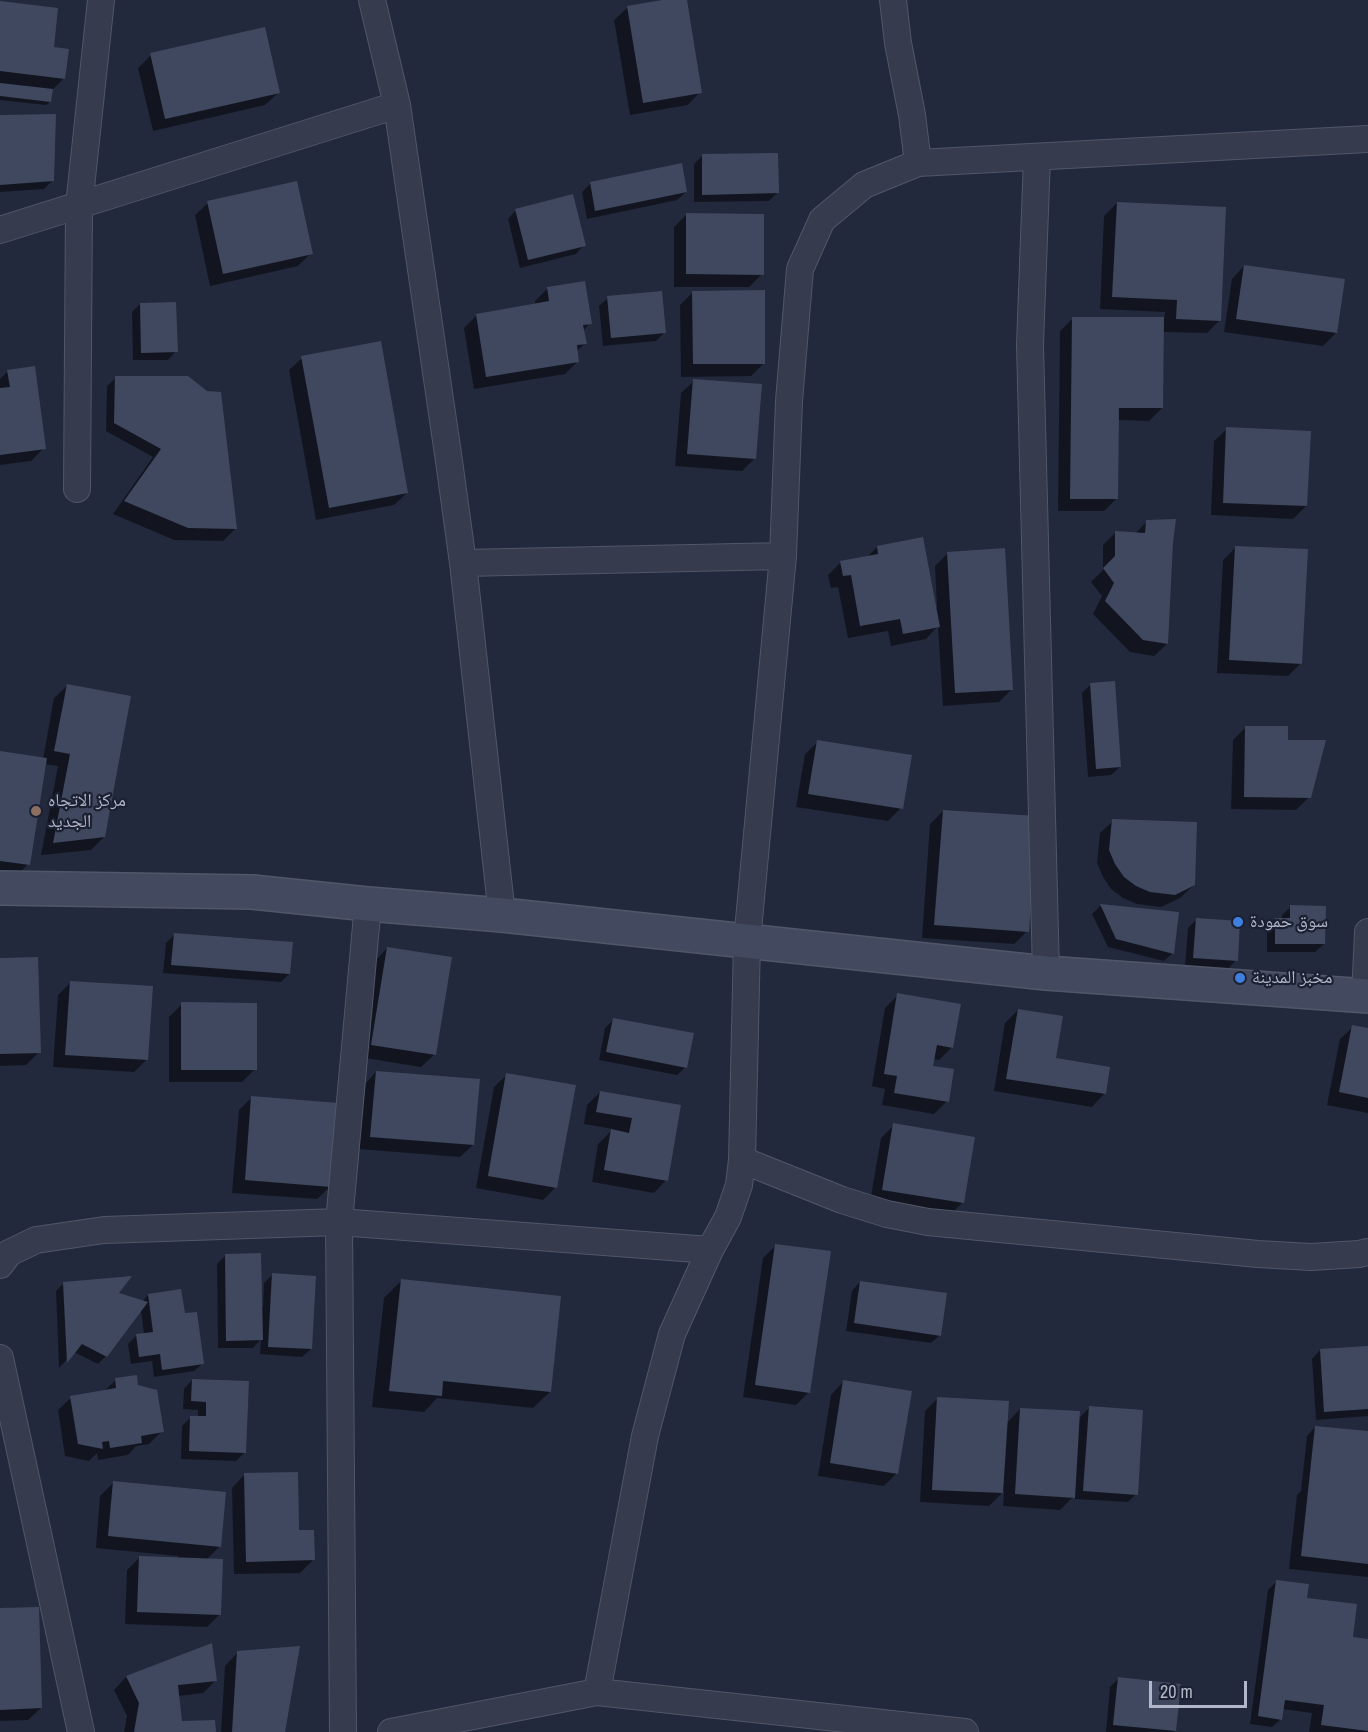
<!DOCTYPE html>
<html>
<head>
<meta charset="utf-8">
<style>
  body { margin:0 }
  #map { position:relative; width:1368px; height:1732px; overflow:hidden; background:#22293d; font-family:"Archivo Narrow",sans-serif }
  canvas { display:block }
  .scale { position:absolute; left:1149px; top:1681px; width:98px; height:27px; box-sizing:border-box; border:3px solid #b1b7c8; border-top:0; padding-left:8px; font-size:18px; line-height:21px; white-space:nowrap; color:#b1b7c8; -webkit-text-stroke:4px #1b2132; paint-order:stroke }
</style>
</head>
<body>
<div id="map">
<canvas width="1368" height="1732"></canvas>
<div class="scale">20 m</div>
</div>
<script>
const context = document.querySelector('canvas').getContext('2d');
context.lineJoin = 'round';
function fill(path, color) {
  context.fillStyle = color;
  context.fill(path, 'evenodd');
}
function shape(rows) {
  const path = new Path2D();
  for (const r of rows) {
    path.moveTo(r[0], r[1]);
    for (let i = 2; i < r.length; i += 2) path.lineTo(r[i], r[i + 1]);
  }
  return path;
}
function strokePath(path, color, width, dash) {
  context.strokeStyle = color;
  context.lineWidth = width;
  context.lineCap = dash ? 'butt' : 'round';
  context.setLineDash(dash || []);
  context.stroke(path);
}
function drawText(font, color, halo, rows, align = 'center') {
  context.font = font + ' "Archivo Narrow","Noto Naskh Arabic",sans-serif';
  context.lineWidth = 4.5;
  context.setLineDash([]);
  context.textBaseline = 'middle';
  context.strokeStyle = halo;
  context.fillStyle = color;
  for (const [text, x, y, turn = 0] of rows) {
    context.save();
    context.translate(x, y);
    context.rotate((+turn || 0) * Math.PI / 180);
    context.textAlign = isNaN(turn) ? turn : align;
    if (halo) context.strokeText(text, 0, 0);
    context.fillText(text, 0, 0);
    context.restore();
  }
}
fill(shape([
  [670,0,685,0,700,92,688,105,630,115,614,20,627,8],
  [0,3,52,49,64,78,51,91,50,102,46,105,0,100],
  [151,55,278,93,265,105,153,131,138,68],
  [0,116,52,181,44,189,0,192],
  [702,156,777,193,769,201,694,202,694,164],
  [590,184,686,192,677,200,587,219,582,192],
  [208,203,311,253,298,266,210,286,195,215],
  [1117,203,1220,320,1207,333,1163,332,1162,408,1149,421,1117,420,1117,498,1104,511,1058,511,1060,331,1073,318,1164,319,1165,312,1100,309,1104,216],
  [516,210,584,245,576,254,520,268,508,219],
  [687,214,762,274,749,287,674,287,674,227],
  [1244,266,1336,333,1323,346,1224,332,1232,279],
  [548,288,590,323,583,331,585,343,576,352,578,361,565,374,474,389,464,328,477,315,535,305,535,301],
  [693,292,764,363,751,376,681,377,680,305],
  [608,298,665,332,656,341,603,346,599,306],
  [140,304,176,351,168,360,133,360,132,312],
  [302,358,407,493,394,505,316,520,289,370],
  [8,371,44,448,31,461,0,465,0,379],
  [116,378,236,528,223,541,174,540,113,514,153,457,106,431,107,386],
  [694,381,754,459,742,471,675,466,681,393],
  [1227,429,1306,506,1293,519,1211,515,1214,441],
  [1147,521,1172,543,1167,644,1154,656,1130,652,1093,614,1102,596,1091,582,1103,570,1103,545,1116,532,1135,534],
  [877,547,935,608,937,608,935,566,948,553,1012,689,999,702,943,706,938,626,926,639,891,646,888,631,848,638,838,587,831,588,828,575,841,562,867,557],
  [1235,548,1301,663,1288,676,1217,673,1223,560],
  [1091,684,1120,767,1111,775,1088,777,1082,693],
  [67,686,104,837,91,850,41,855,58,766,44,764,28,864,16,877,0,875,0,752,43,759,54,698],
  [1246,727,1286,742,1309,797,1296,810,1231,809,1233,740],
  [818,742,901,808,888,821,796,807,805,754],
  [943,811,1027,931,1014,944,922,938,930,824],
  [1113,821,1194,885,1180,898,1161,907,1137,904,1123,898,1111,889,1103,877,1097,863,1100,833],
  [1100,906,1178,914,1173,953,1164,961,1108,947,1092,914],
  [1291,907,1324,944,1315,952,1267,952,1267,928,1275,919,1282,919,1282,915],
  [1196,920,1236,960,1228,969,1185,966,1188,928],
  [174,935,289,974,281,982,163,973,166,943],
  [387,948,434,1055,421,1067,359,1057,375,961],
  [0,960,39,1052,26,1065,0,1066],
  [70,983,147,1059,134,1072,53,1067,58,995],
  [898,995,952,1047,939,1060,933,1059,931,1067,947,1101,934,1114,882,1105,885,1089,872,1086,885,1008],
  [182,1004,255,1069,242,1082,169,1082,169,1017],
  [1018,1010,1055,1059,1108,1068,1104,1094,1092,1107,994,1091,1005,1023],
  [614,1019,686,1067,677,1075,599,1060,605,1028],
  [1353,1027,1368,1030,1368,1113,1327,1105,1340,1039],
  [376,1072,473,1145,460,1157,358,1149,364,1085],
  [507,1075,556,1187,543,1200,476,1188,494,1087],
  [600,1092,680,1106,666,1180,654,1193,592,1182,598,1144,613,1129,584,1124,587,1105],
  [252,1097,330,1187,317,1199,232,1193,239,1110],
  [894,1125,962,1203,950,1215,870,1202,881,1138],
  [776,1245,809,1392,796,1405,743,1397,763,1258],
  [225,1256,261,1307,263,1307,264,1283,273,1274,311,1349,302,1357,260,1354,261,1339,253,1348,218,1348,217,1264],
  [401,1281,550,1392,533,1408,437,1398,424,1412,372,1407,384,1298],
  [860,1282,940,1335,931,1343,846,1331,852,1291],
  [64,1283,117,1294,142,1302,148,1295,203,1363,194,1371,154,1377,152,1361,131,1364,128,1344,136,1336,144,1334,141,1310,106,1356,98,1364,74,1352,59,1368,56,1291],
  [1368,1347,1368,1416,1316,1420,1312,1359,1320,1350],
  [116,1380,137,1386,162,1431,149,1444,136,1446,128,1455,98,1460,97,1453,89,1461,65,1456,58,1410,71,1398,103,1392],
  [192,1380,245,1452,236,1461,181,1459,182,1426,191,1417,198,1417,198,1410,183,1409,184,1389],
  [843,1382,897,1473,884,1486,818,1476,831,1395],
  [937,1399,1006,1424,1020,1409,1078,1419,1089,1408,1136,1494,1128,1502,1075,1499,1075,1495,1060,1510,1003,1506,1004,1491,989,1506,920,1502,925,1411],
  [1315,1427,1368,1433,1368,1577,1289,1569,1297,1495,1301,1491,1307,1436],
  [244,1475,298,1532,313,1560,300,1573,234,1574,232,1488],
  [113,1483,220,1546,206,1560,220,1614,207,1627,125,1624,127,1570,140,1557,178,1559,178,1556,96,1548,100,1496],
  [1277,1581,1305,1599,1351,1638,1368,1640,1368,1732,1309,1732,1312,1713,1282,1709,1281,1719,1272,1727,1250,1724,1268,1590],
  [0,1610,41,1708,28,1720,0,1721],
  [210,1645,216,1680,203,1693,178,1696,181,1723,214,1732,124,1732,127,1716,114,1690,126,1677],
  [237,1653,283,1732,221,1732,225,1666],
  [1118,1679,1175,1731,1174,1732,1106,1732,1110,1687]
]), '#0007');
fill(shape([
  [662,0,687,0,702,93,643,103,627,6],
  [0,1,58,8,54,47,69,49,65,79,0,71],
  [265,27,280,93,165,119,150,53],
  [0,83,53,89,51,102,0,96],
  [56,114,54,181,0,185,0,115],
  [778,153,779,193,702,195,702,154],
  [682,163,687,192,595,211,590,182],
  [297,181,313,254,223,274,207,201],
  [573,194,586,246,528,260,515,209],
  [1117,202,1226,207,1221,321,1176,319,1177,300,1112,297],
  [686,213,764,214,764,275,686,274],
  [1244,265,1345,279,1337,333,1236,319],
  [585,281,592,324,583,325,587,344,577,345,579,362,486,377,476,314,549,301,547,287],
  [765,290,765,364,693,364,692,291],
  [662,291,666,333,611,338,607,296],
  [176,302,178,352,141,353,140,303],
  [1072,317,1164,317,1163,408,1119,408,1118,499,1070,499],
  [381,341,408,493,329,508,301,356],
  [35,366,46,449,0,455,0,388,10,387,7,370],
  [115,376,188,376,207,391,221,392,237,529,188,528,124,501,161,449,114,423],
  [693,379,762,384,756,459,687,454],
  [1226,427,1311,431,1307,506,1223,503],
  [1176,519,1173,543,1168,644,1143,640,1105,601,1114,583,1103,568,1115,556,1115,531,1145,533,1146,520],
  [923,537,940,627,903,634,900,619,860,626,851,575,843,576,840,561,878,554,877,546],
  [1235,546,1308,549,1302,664,1229,660],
  [1005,548,1013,690,955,693,947,552],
  [1115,681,1121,767,1096,769,1090,683],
  [67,684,131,696,105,837,53,843,70,754,54,751],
  [1245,726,1288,726,1288,740,1326,740,1311,798,1244,797],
  [817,740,912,755,903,809,808,794],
  [0,751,47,758,30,865,0,861],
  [943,810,1037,816,1029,932,934,925],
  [1112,819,1197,822,1195,885,1175,895,1150,892,1136,886,1124,877,1115,864,1109,850],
  [1100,904,1179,912,1174,954,1116,939],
  [1290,905,1326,906,1325,944,1275,944,1275,918,1290,918],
  [1196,918,1240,921,1238,961,1193,958],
  [174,933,293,942,290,974,171,965],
  [387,947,452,957,436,1055,371,1045],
  [38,957,41,1053,0,1054,0,958],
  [70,981,153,986,148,1060,65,1055],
  [897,993,961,1004,953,1048,937,1045,933,1066,954,1069,949,1102,894,1093,897,1076,884,1074],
  [181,1002,257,1003,257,1070,181,1070],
  [1018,1009,1063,1016,1056,1058,1110,1067,1106,1094,1006,1079],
  [613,1018,694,1033,687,1068,606,1052],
  [1352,1025,1368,1028,1368,1098,1339,1092],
  [376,1071,480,1079,474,1145,370,1137],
  [506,1073,576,1085,557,1188,488,1176],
  [600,1091,681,1105,668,1181,604,1170,611,1129,629,1133,632,1118,596,1112],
  [251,1096,339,1103,331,1187,245,1180],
  [893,1123,975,1137,964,1203,882,1190],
  [775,1244,831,1251,810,1393,755,1385],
  [261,1253,263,1340,226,1341,225,1254],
  [272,1273,316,1276,312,1349,268,1347],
  [132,1276,119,1293,148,1302,107,1357,82,1344,67,1363,63,1282],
  [401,1279,561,1296,551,1392,443,1381,442,1396,389,1391],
  [860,1281,947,1293,941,1336,854,1323],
  [181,1289,185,1313,197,1312,204,1364,162,1370,160,1354,139,1357,136,1334,153,1332,148,1294],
  [1368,1346,1368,1409,1324,1412,1320,1349],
  [137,1375,138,1385,157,1390,164,1432,141,1436,142,1443,110,1448,109,1441,102,1442,103,1449,78,1444,70,1396,116,1388,115,1378],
  [192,1379,249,1381,246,1453,189,1451,190,1416,206,1416,206,1402,191,1401],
  [843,1380,912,1391,898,1474,830,1463],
  [937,1397,1009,1401,1003,1493,932,1490],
  [1089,1406,1143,1410,1138,1495,1083,1491],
  [1020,1408,1080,1411,1075,1498,1015,1494],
  [1315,1426,1368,1431,1368,1564,1301,1556],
  [298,1472,299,1530,314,1530,315,1560,246,1562,244,1473],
  [113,1481,226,1492,221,1547,108,1536],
  [139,1556,223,1559,221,1615,137,1612],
  [1276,1580,1309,1584,1307,1598,1357,1604,1353,1637,1368,1639,1368,1731,1321,1725,1324,1705,1285,1700,1282,1720,1258,1716],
  [39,1607,42,1708,0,1710,0,1608],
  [212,1643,217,1681,178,1685,182,1721,215,1720,216,1732,134,1732,139,1703,126,1676],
  [300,1646,285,1732,232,1732,237,1651],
  [1118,1677,1181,1684,1176,1731,1113,1725]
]), '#40485f');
const street = shape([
  [372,0,397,105,449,461,463,563,502,915],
  [893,0,898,43,912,115,918,163],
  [1037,157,1030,345,1046,973],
  [0,230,397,105],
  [77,489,79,206,101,0],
  [463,563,783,556],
  [1365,996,1368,932],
  [742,1160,842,1200,887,1214,928,1222,1258,1254,1311,1257,1359,1254,1368,1252],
  [0,1265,9,1253,36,1240,104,1230,339,1222,710,1250],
  [0,1358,81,1732],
  [597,1692,645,1436,672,1334,710,1250,728,1217,739,1185,742,1160,747,941,783,556,789,401,800,269,822,220,864,185,918,163,1368,139],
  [343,1732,339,1222,368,904],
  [391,1732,597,1692,965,1732]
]);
const secondary = shape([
  [0,888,252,892,368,904,502,915,1046,973,1368,996]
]);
strokePath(street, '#515768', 28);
strokePath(secondary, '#515768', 36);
strokePath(street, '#363c4d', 26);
strokePath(secondary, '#434a60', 33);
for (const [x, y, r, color] of [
  [36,811,6,"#8d6e63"],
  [1238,922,6,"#3f7fe0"],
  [1240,978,6,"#3f7fe0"]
]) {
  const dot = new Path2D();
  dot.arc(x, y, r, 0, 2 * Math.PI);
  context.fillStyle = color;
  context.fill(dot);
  strokePath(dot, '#1b2132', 2);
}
drawText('18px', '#b1b7c8', '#1b2132', [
  ["مركز الاتجاه",48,801],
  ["الجديد",48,822],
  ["سوق حمودة",1250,922],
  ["مخبز المدينة",1252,978]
], 'left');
</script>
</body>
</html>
